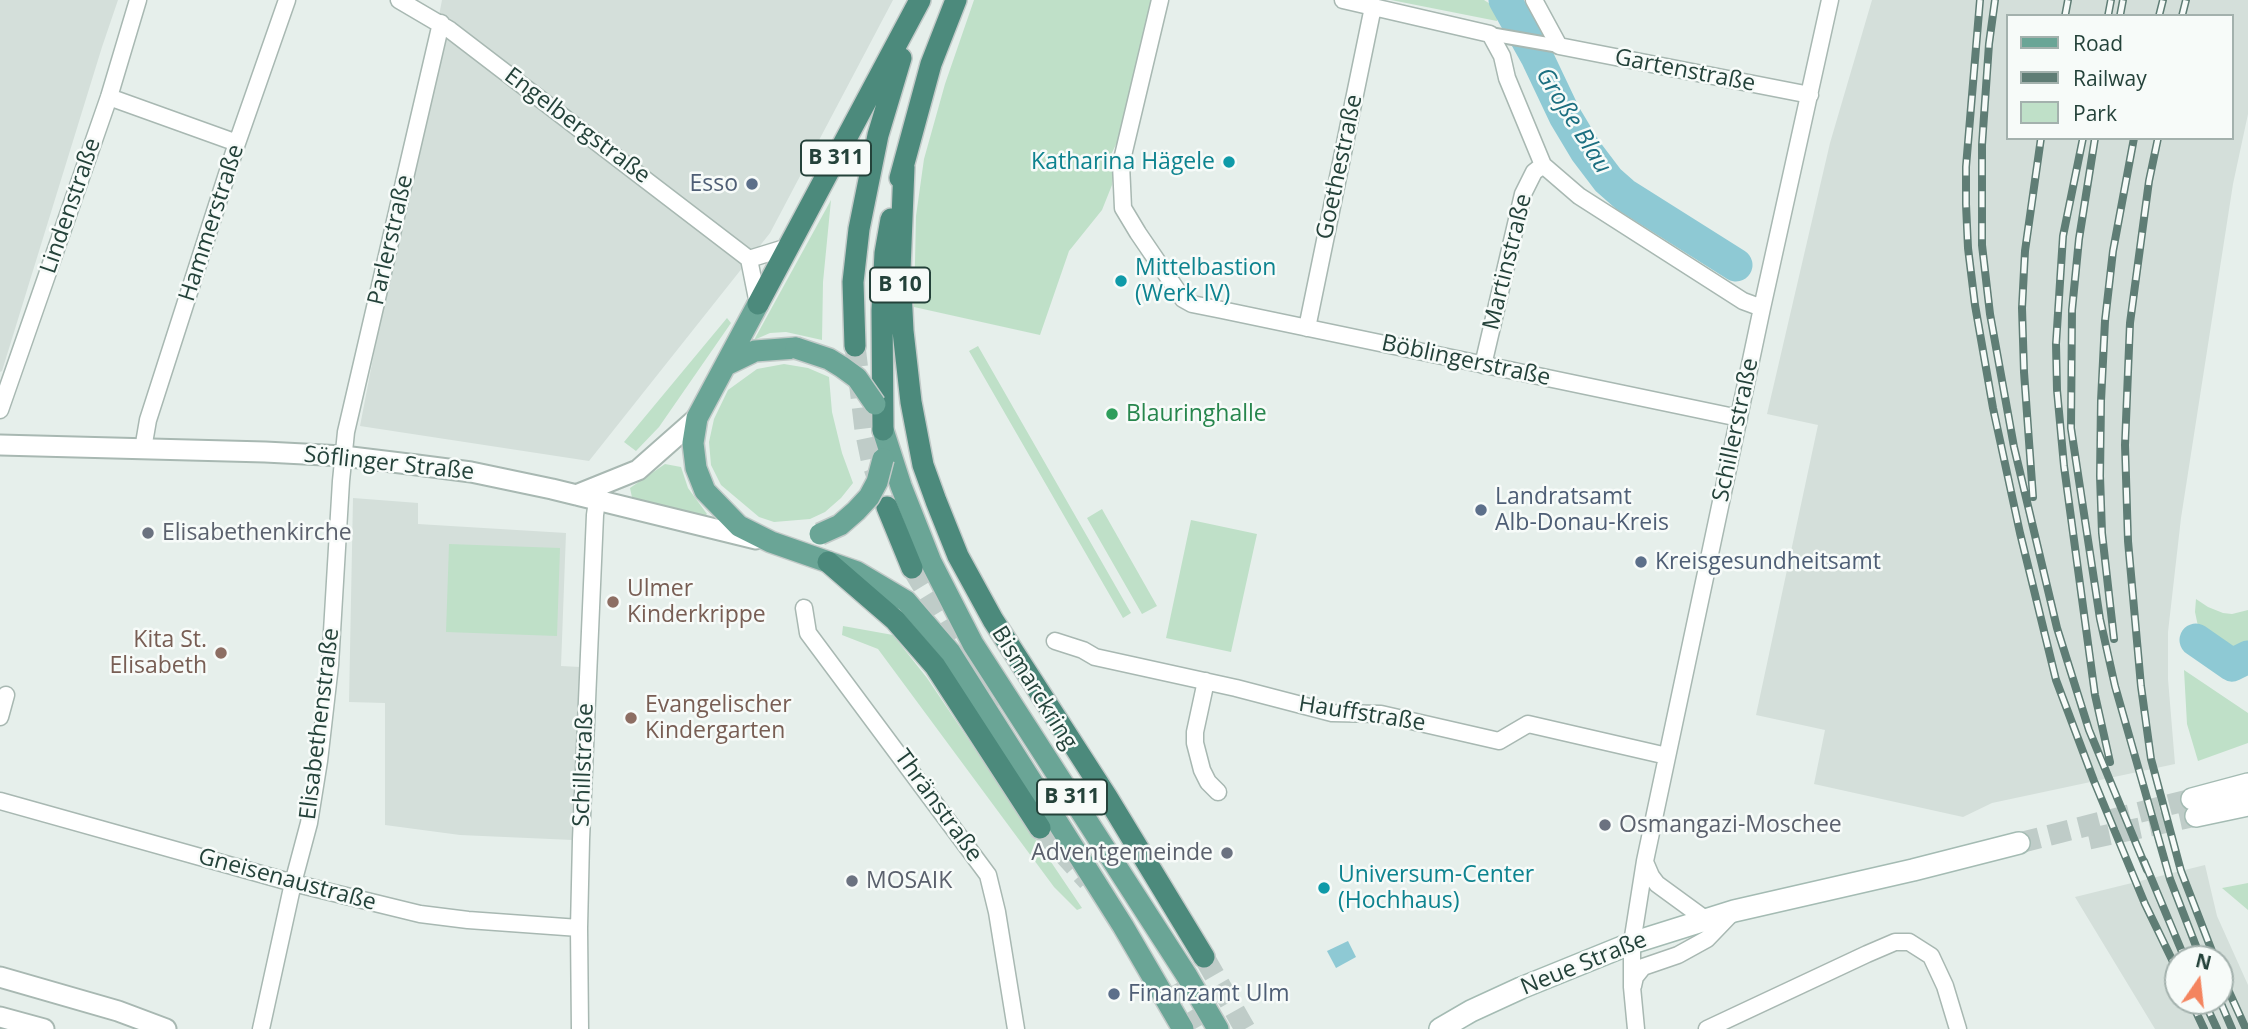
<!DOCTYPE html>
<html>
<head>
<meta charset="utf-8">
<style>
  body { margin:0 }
  #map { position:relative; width:2248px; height:1029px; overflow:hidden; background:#e6efeb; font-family:"Open Sans",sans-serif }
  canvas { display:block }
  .legend { position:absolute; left:2006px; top:14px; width:228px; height:126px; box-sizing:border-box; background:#f7fbf9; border:2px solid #a3b1ad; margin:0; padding:9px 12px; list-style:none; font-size:21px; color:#24423a }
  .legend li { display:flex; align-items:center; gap:14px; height:35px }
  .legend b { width:35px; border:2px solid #a3b1ad }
  .north { position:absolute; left:2164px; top:945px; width:70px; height:70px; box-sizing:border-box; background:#f7fbf9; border:2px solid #a3b1ad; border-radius:50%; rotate:14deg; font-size:19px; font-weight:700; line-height:28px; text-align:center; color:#24423a }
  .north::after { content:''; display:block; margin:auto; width:24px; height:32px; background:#f4845f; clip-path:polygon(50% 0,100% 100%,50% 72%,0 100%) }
</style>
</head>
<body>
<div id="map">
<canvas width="2248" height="1029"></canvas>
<ul class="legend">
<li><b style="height:9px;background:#6aa596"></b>Road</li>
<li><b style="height:9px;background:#5f7d75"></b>Railway</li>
<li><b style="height:19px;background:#bfe0c8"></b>Park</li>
</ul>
<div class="north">N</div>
</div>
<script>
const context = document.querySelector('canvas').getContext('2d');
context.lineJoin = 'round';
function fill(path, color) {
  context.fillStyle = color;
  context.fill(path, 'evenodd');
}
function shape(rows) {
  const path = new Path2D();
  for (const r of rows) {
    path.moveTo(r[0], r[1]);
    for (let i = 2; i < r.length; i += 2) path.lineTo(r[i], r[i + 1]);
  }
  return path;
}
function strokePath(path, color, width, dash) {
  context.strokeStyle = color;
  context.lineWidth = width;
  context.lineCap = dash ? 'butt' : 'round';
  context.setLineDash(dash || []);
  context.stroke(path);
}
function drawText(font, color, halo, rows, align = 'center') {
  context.font = font + ' "Open Sans",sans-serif';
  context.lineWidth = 5;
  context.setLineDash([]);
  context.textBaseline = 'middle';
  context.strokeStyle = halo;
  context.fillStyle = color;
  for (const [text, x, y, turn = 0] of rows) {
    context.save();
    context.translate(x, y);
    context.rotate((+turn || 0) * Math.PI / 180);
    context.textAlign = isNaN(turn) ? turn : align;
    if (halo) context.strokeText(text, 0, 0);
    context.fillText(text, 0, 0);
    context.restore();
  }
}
fill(shape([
  [0,0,118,0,102,47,2,371,0,372],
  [442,0,893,0,770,233,589,461,360,426],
  [1872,0,2248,0,2248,114,2233,184,2181,518,2168,632,2168,679,2175,764,1992,803,1963,817,1814,784,1825,730,1756,715,1818,425,1767,414,1830,143],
  [2008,16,2232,16,2232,138,2008,138],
  [353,498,418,503,418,524,566,533,561,666,580,667,573,840,460,835,385,825,385,703,349,702],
  [2205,865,2217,916,2248,985,2248,1029,2155,1029,2075,897],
  [2178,959,2220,959,2220,1001,2178,1001]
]), '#d4dfda');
fill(shape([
  [974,0,1153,0,1123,130,1105,167,1114,170,1112,185,1102,210,1069,251,1040,335,914,307,916,216,924,159,945,84],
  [1391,0,1484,0,1498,9,1497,21],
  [831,200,823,282,822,340,786,332,770,333,754,340],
  [727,318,731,323,659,427,636,451,624,442],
  [978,346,1131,613,1123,618,969,351],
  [784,364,808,368,829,377,832,412,842,453,853,483,841,498,825,512,810,519,774,522,759,517,721,485,711,465,709,442,714,419,728,390,757,369],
  [665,464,681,467,688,488,707,514,704,517,633,502,630,488],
  [1102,509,1157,606,1142,614,1087,518],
  [1191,520,1257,534,1231,652,1166,638],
  [449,544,560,548,557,636,446,632],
  [2196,599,2208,607,2223,613,2232,614,2248,610,2248,655,2232,654,2219,650,2206,642,2199,631,2195,612],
  [843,626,893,635,927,678,1082,908,1077,910,1054,887,878,649,842,635],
  [2184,670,2248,713,2248,743,2198,761,2187,724],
  [2248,883,2248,910,2222,888]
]), '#bfe0c8');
fill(shape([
  [1348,941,1356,957,1336,968,1327,951]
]), '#8ec9d4');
strokePath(shape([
  [1505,0,1537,57,1565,116,1586,151,1608,180,1625,195,1736,265],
  [2196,640,2232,665,2248,657]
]), '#8ec9d4', 33);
strokePath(shape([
  [2089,839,2196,816],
  [2019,843,2192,799]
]), '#bfccc8', 21, [21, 10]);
strokePath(shape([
  [855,346,865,430,871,459,887,507],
  [912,568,996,707],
  [1040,828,1088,881],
  [1204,957,1245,1029],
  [1170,987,1195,1029]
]), '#bfccc8', 21, [21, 10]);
const pedestrian = shape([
  [1490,34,1559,46]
]);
const minor = shape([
  [399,0,450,30,749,259,758,304],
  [1160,0,1121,164,1123,208,1138,233,1183,299,1192,304,1222,310,1739,418],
  [1343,0,1490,34,1502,56,1507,78,1543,165,1579,196,1743,301,1762,308],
  [1534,0,1559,46,1810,95],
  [109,97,237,143],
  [749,259,788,247],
  [1307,328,1373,7],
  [1483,365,1523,194,1534,172,1543,165],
  [0,410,109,97,138,0],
  [143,449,148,420,237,143,287,0],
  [804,608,808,633,988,875,997,912,1016,1029],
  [1055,641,1083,650,1095,657,1236,688,1332,713,1381,714,1499,741,1528,724,1667,756],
  [1206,681,1195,732,1195,743,1202,770,1208,782,1218,792],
  [0,717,6,695],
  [0,801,293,883,420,914,468,920,579,928],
  [1645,862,1651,876,1657,884,1705,919],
  [1633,986,1635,977,1643,967,1678,955,1707,939,1732,913],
  [261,1029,293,883,309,823,319,761,330,665,341,481,346,432,441,23],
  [580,1029,579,928,581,840,595,515,597,501],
  [1636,1029,1632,987,1632,943,1645,861,1762,308,1830,0],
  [1707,1029,1867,954,1895,942,1909,942,1931,956,1945,986,1958,1029]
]);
const tertiary = shape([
  [0,445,265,452,343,456,417,465,471,472,552,489,756,539],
  [576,495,638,470,697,418],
  [0,977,118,1011,166,1029],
  [0,1017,44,1029]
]);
const secondary = shape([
  [2192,799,2248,784],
  [2196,816,2248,805],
  [1440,1029,1471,1011,1521,988,1632,943,1734,911,1913,870,2019,843]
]);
const primary = shape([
  [758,304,697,418,693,443,696,468,705,491,739,526,771,542,857,572,906,601,950,652,1123,926,1183,1029],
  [726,365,755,351,796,348],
  [883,430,901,486,931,562,973,644,1187,976,1218,1029]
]);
const trunk = shape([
  [904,167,900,270,903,331,911,402,923,465,936,501,958,556,993,620,1107,797,1204,957],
  [900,178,931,64,956,0],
  [758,304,920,0],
  [855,346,853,282,859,229,878,135,901,58],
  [883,430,882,311,885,253,891,219],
  [887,507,912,568],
  [828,562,895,620,935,666,1040,828]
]);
strokePath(pedestrian, '#a8b8b2', 16);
strokePath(minor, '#a8b8b2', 19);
strokePath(tertiary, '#a8b8b2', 23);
strokePath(secondary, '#a4bbb3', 24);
strokePath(primary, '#c2cac8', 24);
strokePath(trunk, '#c2cac8', 24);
strokePath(pedestrian, '#fff', 12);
strokePath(minor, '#fff', 16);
strokePath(tertiary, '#fff', 19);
strokePath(secondary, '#fff', 21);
strokePath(primary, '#6aa596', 21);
strokePath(trunk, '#4c8a7c', 21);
const rail = shape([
  [1980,0,1966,167,1966,204,1968,248,1975,305,1993,408,2020,533,2056,680,2094,781,2145,904,2178,972],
  [1995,0,1989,44,1982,145,1982,245,1990,314,2014,447,2057,628,2089,730,2147,870],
  [2065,16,2068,0],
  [2108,16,2111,0],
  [2120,16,2123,0],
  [2159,16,2163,0],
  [2182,16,2186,0],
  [2083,138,2063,236,2056,344,2057,390,2064,466,2095,695,2110,762],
  [2095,138,2079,239,2072,310,2071,428,2100,619,2115,686,2170,879,2201,959],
  [2158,138,2149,181,2130,323,2125,445,2128,541,2141,686,2151,759,2181,871,2215,959],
  [2033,497,2024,372,2022,308,2025,251,2041,138],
  [2114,639,2102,533,2100,476,2101,401,2105,321,2113,251,2134,138],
  [2144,861,2185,959],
  [2220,972,2246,1029],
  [2191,1001,2204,1029],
  [2204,1001,2217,1029],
  [2220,1001,2232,1029]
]);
strokePath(rail, '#5f7d75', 8);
strokePath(rail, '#f7fbf9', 5, [16]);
const primaryBridge = shape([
  [796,348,829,359,842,367,857,378,875,404],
  [820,534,840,525,856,511,869,497,877,482,883,459]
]);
strokePath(primaryBridge, '#c2cac8', 24, []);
strokePath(primaryBridge, '#6aa596', 21);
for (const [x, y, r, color] of [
  [1229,162,7,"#0f9aa8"],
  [752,184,7,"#5c6f8a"],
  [1121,281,7,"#0f9aa8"],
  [1112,414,7,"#2e9e5b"],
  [1481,510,7,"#5c6f8a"],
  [148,533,7,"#6b7280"],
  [1641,562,7,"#5c6f8a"],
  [613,602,7,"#8d6e63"],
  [221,653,7,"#8d6e63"],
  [631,718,7,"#8d6e63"],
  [1605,825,7,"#6b7280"],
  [1227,853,7,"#6b7280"],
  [852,881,7,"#6b7280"],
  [1324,888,7,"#0f9aa8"],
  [1114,994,7,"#5c6f8a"]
]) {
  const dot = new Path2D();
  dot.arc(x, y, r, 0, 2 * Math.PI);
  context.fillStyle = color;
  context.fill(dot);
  strokePath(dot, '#f7fbf9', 2.5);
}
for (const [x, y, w] of [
  [836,158,70],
  [900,285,60],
  [1072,797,70]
]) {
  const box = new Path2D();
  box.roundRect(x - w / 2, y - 17.5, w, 35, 5);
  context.fillStyle = '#f7fbf9';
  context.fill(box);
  strokePath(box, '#24423a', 2);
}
drawText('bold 21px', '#24423a', null, [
  ["B 311",836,158],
  ["B 10",900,285],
  ["B 311",1072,797]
]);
drawText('23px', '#24423a', '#f7fbf9', [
  ["Gartenstraße",1685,71,11],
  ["Engelbergstraße",577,126,37],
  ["Goethestraße",1340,167,-78],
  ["Lindenstraße",71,206,-71],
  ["Hammerstraße",212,223,-72],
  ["Parlerstraße",391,240,-77],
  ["Martinstraße",1508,262,-76],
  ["Böblingerstraße",1466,361,12],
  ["Schillerstraße",1736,430,-78],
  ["Söflinger Straße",389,464,6],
  ["Bismarckring",1034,688,58],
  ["Hauffstraße",1362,714,9],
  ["Elisabethenstraße",320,724,-83],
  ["Schillstraße",584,765,-88],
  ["Thränstraße",938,806,54],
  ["Gneisenaustraße",287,880,15],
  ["Neue Straße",1584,964,-22]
]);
drawText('23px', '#0d838f', '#f7fbf9', [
  ["Katharina Hägele",1215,162,"right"],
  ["Mittelbastion",1135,268],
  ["(Werk IV)",1135,294],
  ["Universum-Center",1338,875],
  ["(Hochhaus)",1338,901]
], 'left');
drawText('23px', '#4e5e75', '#f7fbf9', [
  ["Esso",738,184,"right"],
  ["Landratsamt",1495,497],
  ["Alb-Donau-Kreis",1495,523],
  ["Kreisgesundheitsamt",1655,562],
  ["Finanzamt Ulm",1128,994]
], 'left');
drawText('23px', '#27864d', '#f7fbf9', [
  ["Blauringhalle",1126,414]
], 'left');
drawText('23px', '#5b616d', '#f7fbf9', [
  ["Elisabethenkirche",162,533],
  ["Osmangazi-Moschee",1619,825],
  ["Adventgemeinde",1213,853,"right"],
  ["MOSAIK",866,881]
], 'left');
drawText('23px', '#785e54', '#f7fbf9', [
  ["Ulmer",627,589],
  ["Kinderkrippe",627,615],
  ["Kita St.",207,640,"right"],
  ["Elisabeth",207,666,"right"],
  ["Evangelischer",645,705],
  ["Kindergarten",645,731]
], 'left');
drawText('italic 24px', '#1c6f80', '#f7fbf9', [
  ["Große Blau",1573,121,58]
]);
</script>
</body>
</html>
